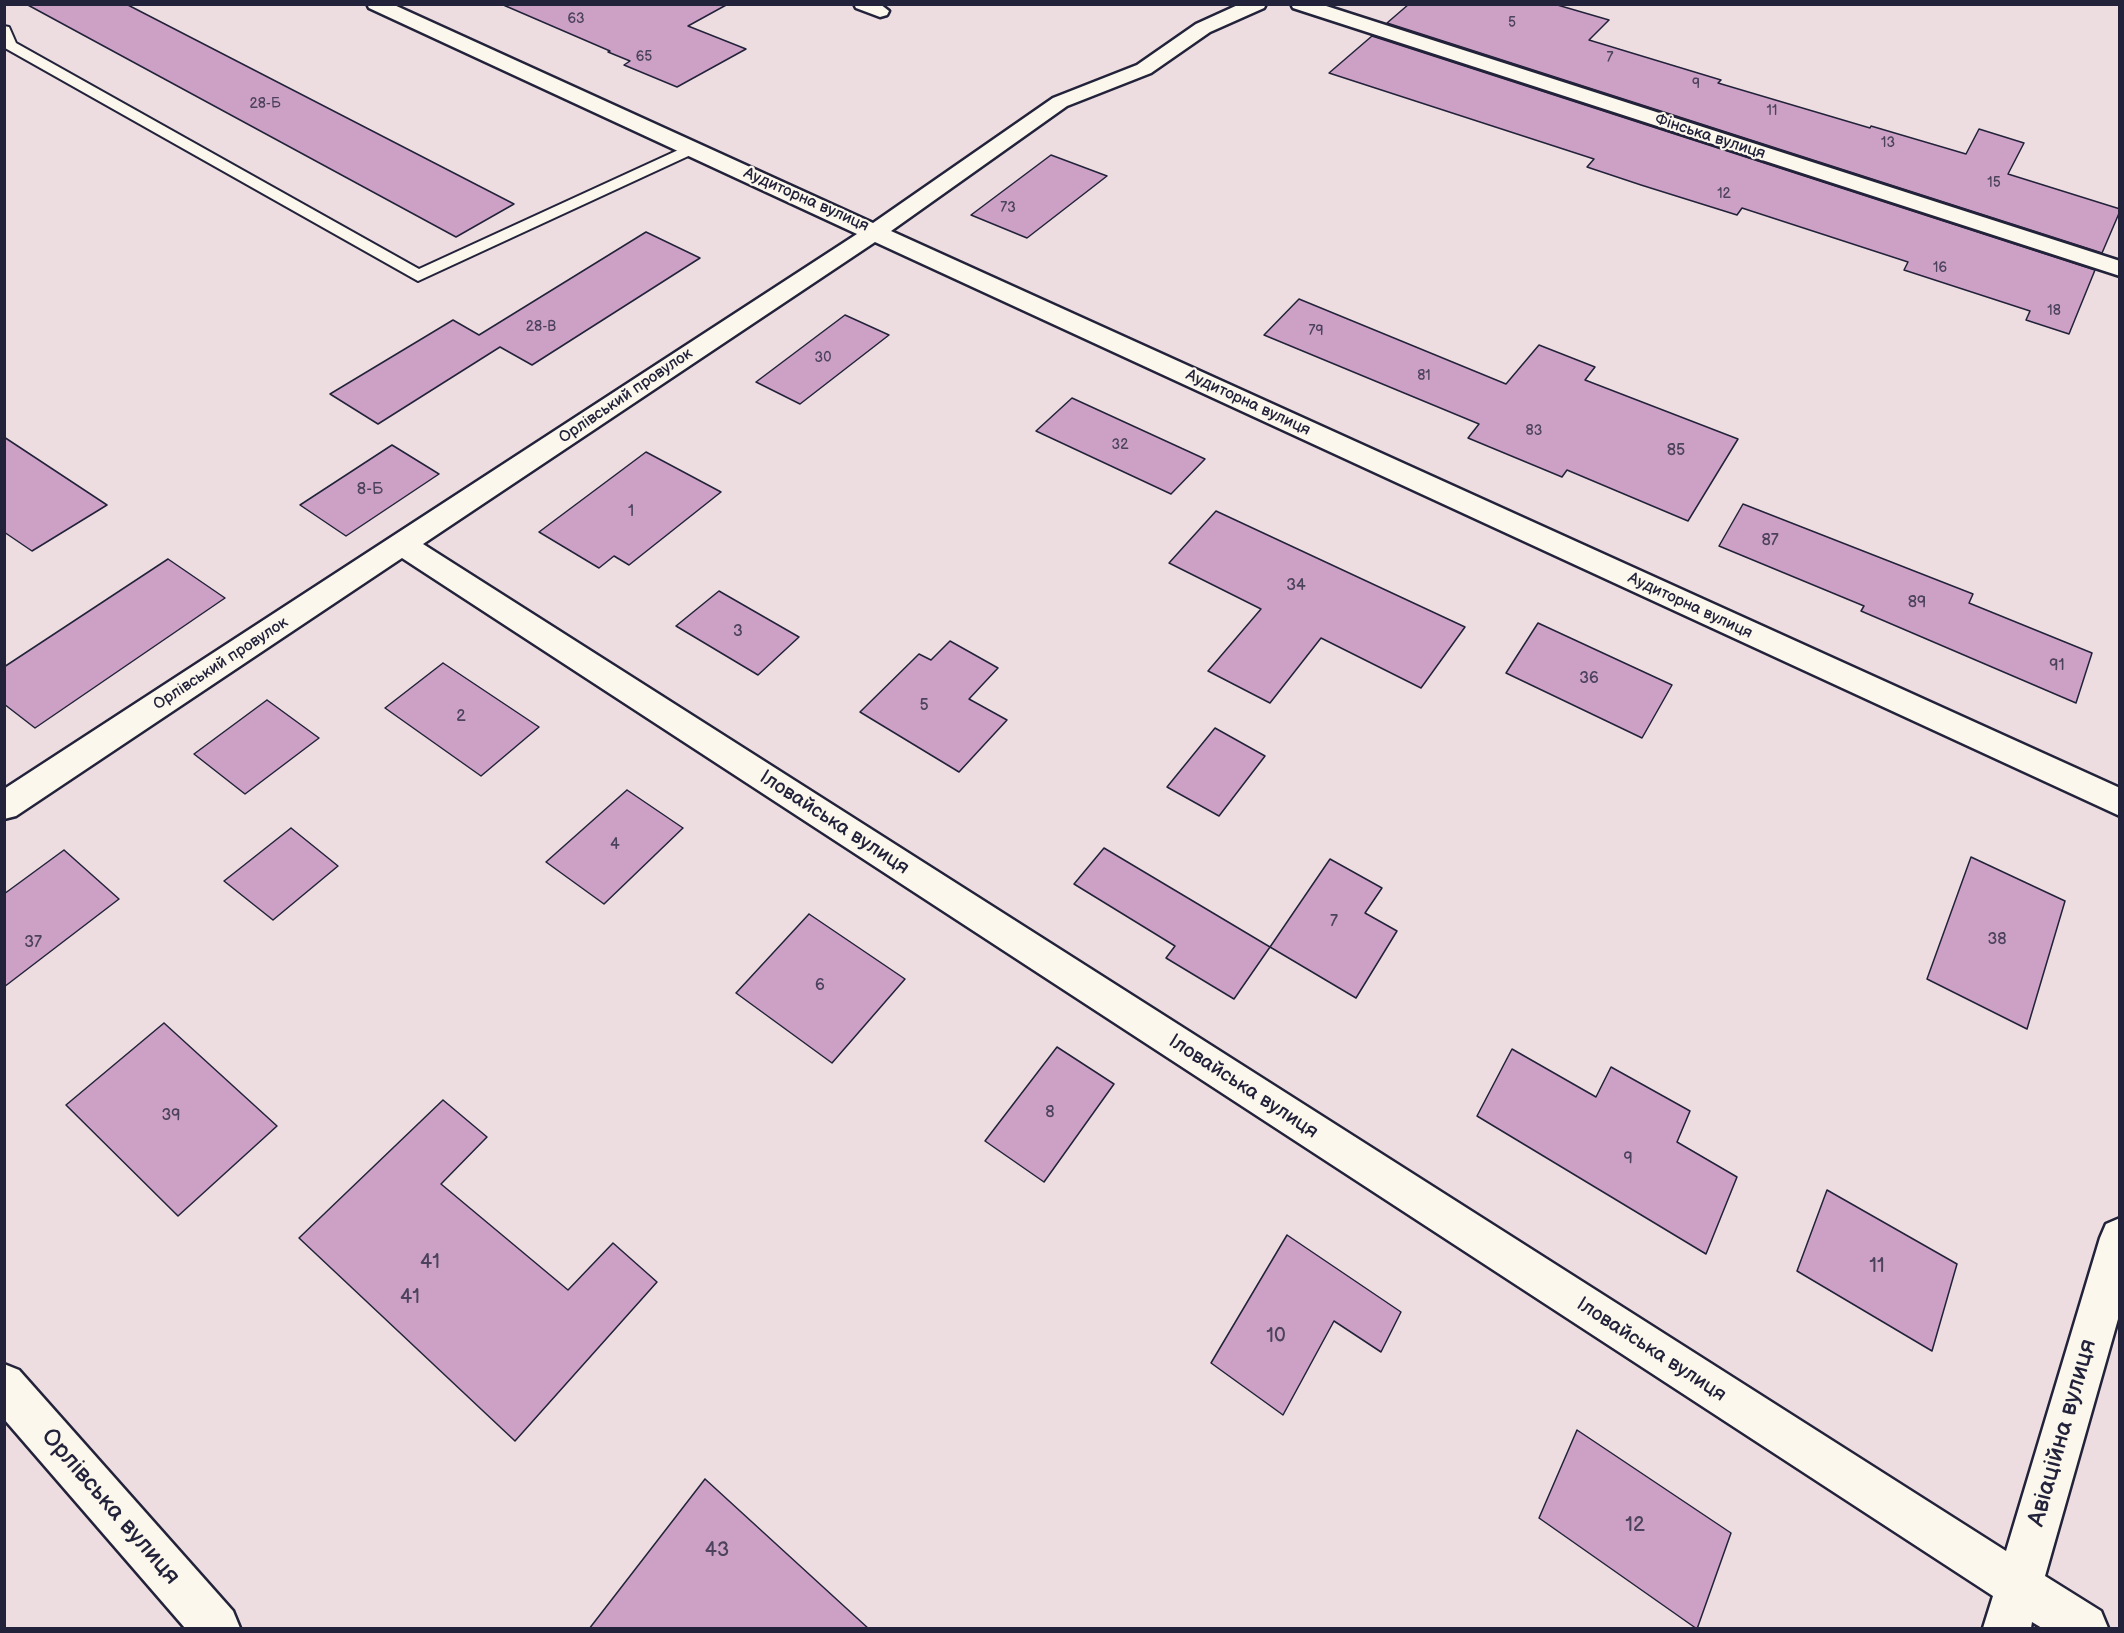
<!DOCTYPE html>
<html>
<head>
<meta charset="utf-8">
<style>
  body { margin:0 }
  #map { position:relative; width:2124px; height:1633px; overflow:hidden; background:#eddde0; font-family:"Balsamiq Sans",sans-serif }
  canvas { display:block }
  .frame { position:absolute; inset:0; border:6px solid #22223b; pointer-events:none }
</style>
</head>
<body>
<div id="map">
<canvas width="2124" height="1633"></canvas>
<div class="frame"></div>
</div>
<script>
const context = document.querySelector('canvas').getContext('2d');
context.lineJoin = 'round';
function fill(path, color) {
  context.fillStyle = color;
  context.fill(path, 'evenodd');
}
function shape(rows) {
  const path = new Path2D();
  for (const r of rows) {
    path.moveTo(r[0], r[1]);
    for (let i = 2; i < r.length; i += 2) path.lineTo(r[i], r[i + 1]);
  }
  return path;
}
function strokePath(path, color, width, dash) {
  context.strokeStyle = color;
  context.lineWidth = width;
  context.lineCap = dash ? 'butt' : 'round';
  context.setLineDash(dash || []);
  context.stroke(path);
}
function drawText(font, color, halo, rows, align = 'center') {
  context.font = font + ' "Balsamiq Sans",sans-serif';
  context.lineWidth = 4.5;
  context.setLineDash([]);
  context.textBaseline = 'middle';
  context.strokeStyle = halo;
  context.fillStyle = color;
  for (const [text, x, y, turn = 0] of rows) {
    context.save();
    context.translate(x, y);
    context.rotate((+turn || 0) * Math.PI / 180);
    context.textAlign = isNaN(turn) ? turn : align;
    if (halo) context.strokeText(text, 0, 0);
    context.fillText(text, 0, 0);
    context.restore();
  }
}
const building = shape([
  [26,4,126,4,514,204,456,237,26,4],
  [501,4,728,4,688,26,746,49,677,87,624,65,630,61,608,52,610,51,501,4],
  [1409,4,1554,4,1609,20,1589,40,1721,80,1718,83,1870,128,1871,126,1966,154,1979,129,2024,143,2008,174,2120,209,2120,211,2102,253,1387,23,1409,4],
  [1372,36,2095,270,2069,334,2026,320,2030,311,1904,270,1908,262,1742,208,1737,215,1641,185,1587,167,1594,159,1329,73,1372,36],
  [1051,155,1107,176,1027,238,971,215,1051,155],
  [646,232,700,258,532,365,500,347,378,424,330,394,453,320,479,335,646,232],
  [1299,299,1506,384,1539,345,1595,367,1585,380,1738,439,1688,521,1567,470,1562,477,1468,438,1479,424,1264,335,1299,299],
  [845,315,889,335,800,404,756,382,845,315],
  [1072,398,1205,459,1171,494,1036,431,1072,398],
  [4,437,107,505,32,551,4,532,4,437],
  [392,445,439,474,346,536,300,505,392,445],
  [646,452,721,492,629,565,614,556,599,568,539,532,646,452],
  [1743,504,1973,594,1969,603,2092,653,2076,703,1861,611,1864,606,1719,546,1743,504],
  [1216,511,1465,627,1421,688,1321,638,1270,703,1208,671,1261,609,1169,563,1216,511],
  [168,559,225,598,35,728,4,704,4,667,168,559],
  [719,591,799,637,758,675,676,626,719,591],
  [1538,623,1672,685,1642,738,1506,673,1538,623],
  [950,641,998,668,969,699,1007,720,959,772,860,712,919,654,931,660,950,641],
  [443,663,539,727,481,776,385,708,443,663],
  [267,700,319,738,245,794,194,754,267,700],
  [1215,728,1265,756,1219,816,1167,787,1215,728],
  [627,790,683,828,604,904,546,862,627,790],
  [291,828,338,866,273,920,224,881,291,828],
  [1104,848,1270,947,1234,999,1166,958,1175,946,1074,884,1104,848],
  [64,850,119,899,4,987,4,894,64,850],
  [1971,857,2065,901,2027,1029,1927,979,1971,857],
  [1330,859,1382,888,1365,913,1397,931,1356,998,1270,947,1330,859],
  [809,914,905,979,832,1063,736,993,809,914],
  [164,1023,277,1126,178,1216,66,1105,164,1023],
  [1057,1047,1114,1084,1044,1182,985,1141,1057,1047],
  [1512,1049,1596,1097,1611,1067,1690,1111,1677,1142,1737,1177,1706,1254,1477,1116,1512,1049],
  [443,1100,487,1137,441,1184,568,1290,613,1243,657,1282,515,1441,299,1238,443,1100],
  [1827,1190,1957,1264,1932,1351,1797,1271,1827,1190],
  [1287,1235,1401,1312,1381,1352,1334,1321,1283,1415,1211,1363,1287,1235],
  [1577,1430,1731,1533,1697,1629,1539,1518,1577,1430],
  [705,1479,869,1629,589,1629,705,1479]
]);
fill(building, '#cca1c5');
strokePath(building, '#22223b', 1.5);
const service = shape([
  [4,26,9,27,16,43,419,269,687,146,697,146,700,149,697,152,418,281,5,48,4,26]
]);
const minor = shape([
  [367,4,392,4,873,223,1053,98,1137,65,1196,24,1240,4,1266,4,1264,8,1210,32,1151,73,1067,106,891,231,2120,788,2120,816,875,242,423,544,2006,1551,2100,1238,2106,1224,2120,1218,2120,1312,2045,1576,2101,1611,2108,1628,2042,1628,2032,1622,2031,1628,1983,1628,1993,1596,402,558,16,816,4,819,4,789,857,234,369,8,367,4],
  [854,4,880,4,889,11,887,15,880,17,856,8,854,4],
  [1291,4,1320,4,2120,261,2120,276,1293,8,1291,4]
]);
const tertiary = shape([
  [4,1364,19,1370,233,1611,240,1628,185,1628,4,1419,4,1364]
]);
strokePath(service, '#22223b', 4);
strokePath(minor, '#22223b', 5);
strokePath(tertiary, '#22223b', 5);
fill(service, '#fbf7ec');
fill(minor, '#fbf7ec');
fill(tertiary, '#fbf7ec');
drawText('14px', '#4c425e', null, [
  ["63",576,19],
  ["5",1512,23],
  ["65",644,57],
  ["7",1610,58],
  ["9",1696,84],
  ["28-Б",265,104],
  ["11",1772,111],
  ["13",1888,143],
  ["15",1994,183],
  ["12",1724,194],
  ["73",1008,208],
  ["16",1940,268],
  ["18",2054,311],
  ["28-В",541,327],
  ["79",1316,331],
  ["30",823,358],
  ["81",1424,376],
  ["83",1534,431],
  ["32",1120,445]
]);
drawText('16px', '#22223b', '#fbf7ec', [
  ["Фінська вулиця",1710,137,18],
  ["Аудиторна вулиця",806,200,24],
  ["Орлівський провулок",626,396,-34],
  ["Аудиторна вулиця",1248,403,25],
  ["Аудиторна вулиця",1690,606,25],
  ["Орлівський провулок",221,664,-33]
]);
drawText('16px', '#4c425e', null, [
  ["85",1676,451],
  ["8-Б",370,490],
  ["1",631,512],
  ["87",1770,541],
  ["34",1296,586],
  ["89",1917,603],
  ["3",738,632],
  ["91",2057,666],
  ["36",1589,679],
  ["5",924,706],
  ["2",461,717],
  ["4",615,845],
  ["7",1334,922],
  ["38",1997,940],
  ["37",33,943],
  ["6",820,986],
  ["8",1050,1113],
  ["39",171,1116],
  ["9",1628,1159]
]);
drawText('20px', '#22223b', '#fbf7ec', [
  ["Іловайська вулиця",834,823,33],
  ["Іловайська вулиця",1243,1087,33],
  ["Іловайська вулиця",1651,1350,33]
]);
drawText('20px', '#4c425e', null, [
  ["41",430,1263],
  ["11",1877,1267],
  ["41",410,1298],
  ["10",1276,1337],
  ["12",1635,1526],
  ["43",717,1551]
]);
drawText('24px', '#22223b', '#fbf7ec', [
  ["Авіаційна вулиця",2063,1433,-74],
  ["Орлівська вулиця",110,1507,49]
]);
</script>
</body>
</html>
